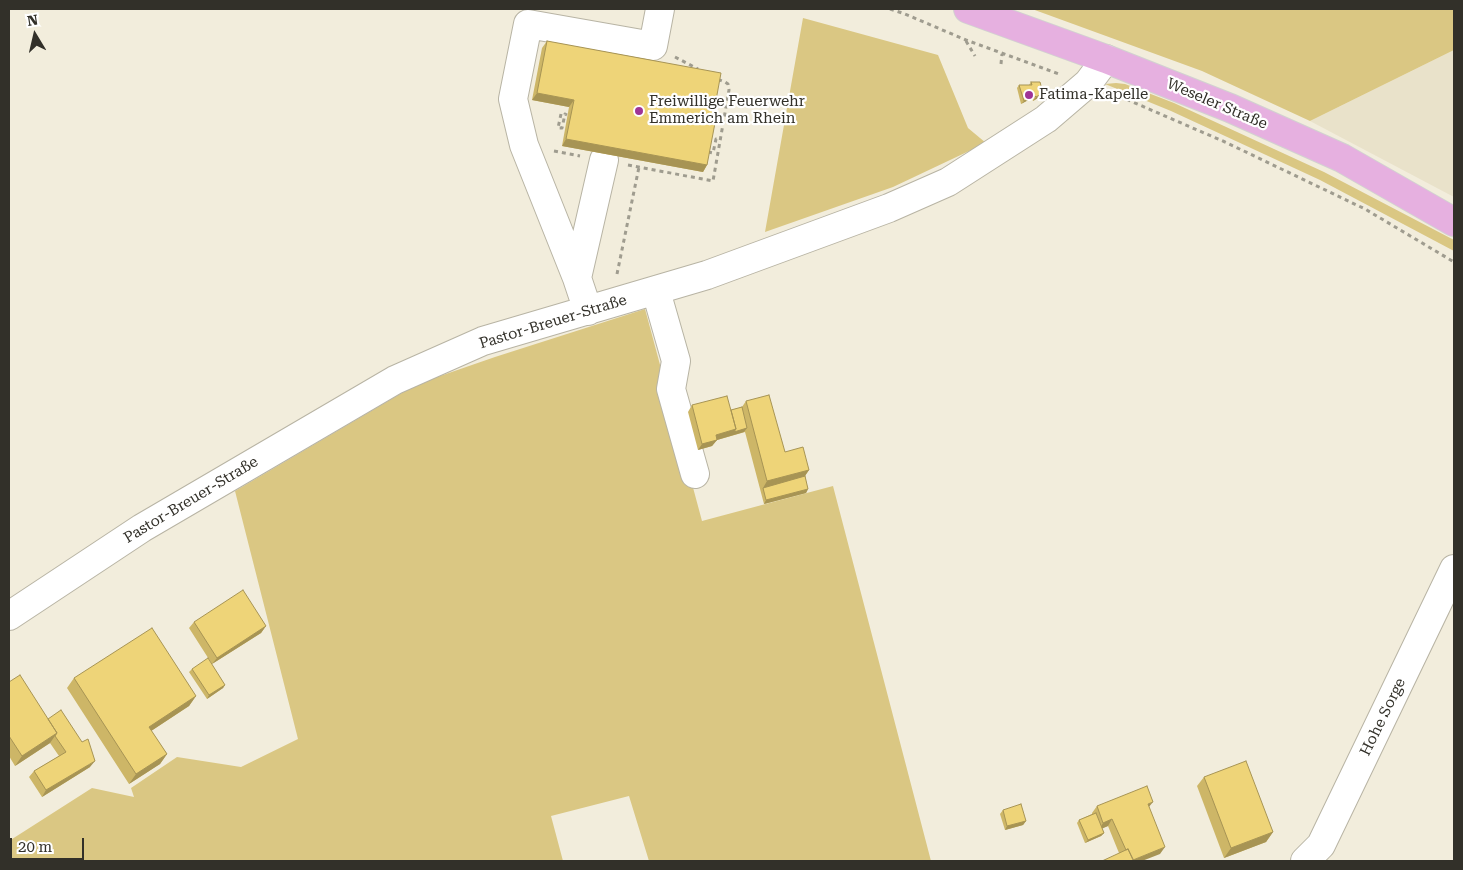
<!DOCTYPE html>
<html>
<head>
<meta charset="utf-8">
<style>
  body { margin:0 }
  #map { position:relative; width:1463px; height:870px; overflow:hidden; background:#f2eddc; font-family:"Roboto Serif",serif }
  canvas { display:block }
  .frame { position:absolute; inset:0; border:10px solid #323029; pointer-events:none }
  .north { position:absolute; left:10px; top:10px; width:50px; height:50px; -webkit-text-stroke:4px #fff; paint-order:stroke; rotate:351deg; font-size:14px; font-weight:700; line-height:20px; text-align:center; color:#323029 }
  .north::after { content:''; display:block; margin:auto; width:18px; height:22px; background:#323029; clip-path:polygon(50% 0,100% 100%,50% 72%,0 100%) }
  .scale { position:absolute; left:10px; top:838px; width:74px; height:22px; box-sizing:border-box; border:2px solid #323029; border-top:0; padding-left:6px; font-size:15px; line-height:18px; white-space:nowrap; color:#323029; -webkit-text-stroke:4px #fff; paint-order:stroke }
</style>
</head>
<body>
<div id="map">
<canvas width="1463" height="870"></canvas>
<div class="frame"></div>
<div class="north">N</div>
<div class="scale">20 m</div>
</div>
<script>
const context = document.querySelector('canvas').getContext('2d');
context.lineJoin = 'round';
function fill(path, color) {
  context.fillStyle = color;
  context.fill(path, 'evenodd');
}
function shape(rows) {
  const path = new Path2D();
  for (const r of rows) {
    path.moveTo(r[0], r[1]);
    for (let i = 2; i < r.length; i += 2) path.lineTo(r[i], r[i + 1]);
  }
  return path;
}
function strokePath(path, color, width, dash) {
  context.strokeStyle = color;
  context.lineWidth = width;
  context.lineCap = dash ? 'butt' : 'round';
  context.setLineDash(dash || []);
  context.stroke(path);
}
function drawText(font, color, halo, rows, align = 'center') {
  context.font = font + ' "Roboto Serif",serif';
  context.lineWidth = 4.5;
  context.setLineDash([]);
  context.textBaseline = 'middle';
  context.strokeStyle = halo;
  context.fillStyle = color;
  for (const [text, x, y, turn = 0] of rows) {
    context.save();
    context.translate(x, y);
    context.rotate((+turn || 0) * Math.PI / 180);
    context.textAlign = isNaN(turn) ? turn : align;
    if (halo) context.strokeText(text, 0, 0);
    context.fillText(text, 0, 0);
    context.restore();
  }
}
fill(shape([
  [1454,50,1454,197,1310,121]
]), '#e9e2ca');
fill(shape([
  [1032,9,1454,9,1454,50,1310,121,1202,71],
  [803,18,938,55,968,128,986,143,893,187,765,232],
  [1116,83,1125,84,1174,103,1324,172,1454,240,1454,251,1320,180,1171,111,1105,84],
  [645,309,702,521,833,486,931,861,649,861,629,796,551,816,563,861,9,861,9,841,92,788,134,797,131,788,177,757,241,767,298,739,235,491,417,384,495,357]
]), '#dac783');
const minor = shape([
  [577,278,604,160],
  [656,291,676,361,671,389,695,474],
  [588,311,577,278,524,145,513,99,528,24,653,46,660,9],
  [9,616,142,528,395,380,483,341,707,275,889,208,948,182,1046,119,1088,83,1106,59],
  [1305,861,1321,845,1454,569]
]);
const major = shape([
  [968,9,1106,59,1230,108,1342,158,1454,222]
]);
strokePath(minor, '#b8b4a4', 30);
strokePath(major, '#d2d1d0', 30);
strokePath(shape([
  [890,9,905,14,966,40,1059,74],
  [966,41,975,56],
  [675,57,698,69],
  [1001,64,1002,54],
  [1112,93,1225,142,1365,209,1454,262],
  [561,114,558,128,562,128,565,114,567,115],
  [554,151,580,156],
  [708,152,713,153,716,139,720,139],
  [628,165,713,181,729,90,728,84,725,82,717,79],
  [617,274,639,167]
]), '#9f9c8f', 3, [4, 4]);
strokePath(minor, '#fff', 28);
strokePath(major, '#e6b0e0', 28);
fill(shape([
  [547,41,712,122,707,165,703,172,562,146,569,107,532,100,542,48],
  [1031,82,1043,93,1041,96,1033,101,1032,98,1021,104,1017,88,1019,85,1029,85],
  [746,401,785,452,809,470,805,476,808,489,806,493,764,504,745,432,717,440,712,446,698,450,688,412,692,405,731,410,742,407],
  [194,622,266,626,261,633,212,664,189,628],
  [192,669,225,685,223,688,207,699,189,672],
  [74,678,196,696,189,706,151,731,167,754,160,764,129,784,67,688],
  [9,682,48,719,90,767,42,797,29,777,34,771,59,756,50,743,15,766,9,756],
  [1204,777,1273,832,1266,842,1224,858,1197,786],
  [1097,806,1149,808,1160,854,1119,853,1108,826,1102,828,1104,833,1101,836,1085,843,1077,823,1079,820,1092,814,1092,813],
  [1003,810,1026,821,1023,825,1005,830,1000,814]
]), '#cdb667');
fill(shape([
  [537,93,574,100,569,107,532,100],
  [1043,93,1041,96,1033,101,1036,97],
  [1034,95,1032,98,1021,104,1024,101],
  [566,139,707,165,703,172,562,146],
  [747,428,744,432,717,440,712,446,698,450,702,444,716,435,736,429],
  [809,470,802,480,763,488,767,481],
  [808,489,806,493,764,504,766,500],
  [266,626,261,633,212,664,217,658],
  [225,685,223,688,207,699,209,695],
  [196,696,189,706,142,737,149,727],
  [57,733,50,743,15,766,22,756],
  [167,754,160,764,129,784,136,774],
  [95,761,90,767,42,797,46,790],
  [1153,802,1148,808,1148,804],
  [1112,819,1108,826,1099,830,1103,823],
  [1026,821,1023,825,1005,830,1007,826],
  [1273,832,1266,842,1224,858,1231,848],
  [1104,833,1101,836,1085,843,1088,840],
  [1165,847,1160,854,1142,861,1130,861]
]), '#a79454');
const building = shape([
  [547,41,721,73,712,122,715,123,707,165,566,139,574,100,537,93,547,41],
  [1031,82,1040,82,1043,93,1036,97,1034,95,1024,101,1019,85,1032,85,1031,82],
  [769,395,785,452,803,447,809,470,767,481,746,401,769,395],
  [727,396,736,429,716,435,717,440,702,444,692,405,727,396],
  [742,407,747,428,734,432,736,429,731,410,742,407],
  [805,476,808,489,766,500,763,488,805,476],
  [243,590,266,626,217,658,194,622,243,590],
  [152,628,196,696,149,727,167,754,136,774,74,678,152,628],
  [208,658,225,685,209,695,192,669,208,658],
  [20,675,57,733,22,756,9,736,9,682,20,675],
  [61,710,82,742,88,739,95,761,46,790,34,771,66,752,55,736,57,733,48,719,61,710],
  [1246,761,1273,832,1231,848,1204,777,1246,761],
  [1147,786,1153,802,1148,804,1165,847,1133,860,1128,849,1126,850,1112,819,1103,823,1097,806,1147,786],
  [1021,804,1026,821,1007,826,1003,810,1021,804],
  [1096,813,1104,833,1088,840,1079,820,1096,813],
  [1128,849,1134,861,1102,861,1128,849]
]);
fill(building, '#eed478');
strokePath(building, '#a79454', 1);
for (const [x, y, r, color] of [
  [1029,95,5,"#9f3496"],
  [639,111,5,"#9f3496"]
]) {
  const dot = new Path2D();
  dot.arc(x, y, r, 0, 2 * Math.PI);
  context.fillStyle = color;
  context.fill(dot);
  strokePath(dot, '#fff', 2);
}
drawText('15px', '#323029', '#fff', [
  ["Fatima-Kapelle",1039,95],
  ["Freiwillige Feuerwehr",649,102],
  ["Emmerich am Rhein",649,119]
], 'left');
drawText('15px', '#323029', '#fff', [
  ["Weseler Straße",1217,104,23],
  ["Pastor-Breuer-Straße",553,322,-17],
  ["Pastor-Breuer-Straße",191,500,-31],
  ["Hohe Sorge",1383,717,-64]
]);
</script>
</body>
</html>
